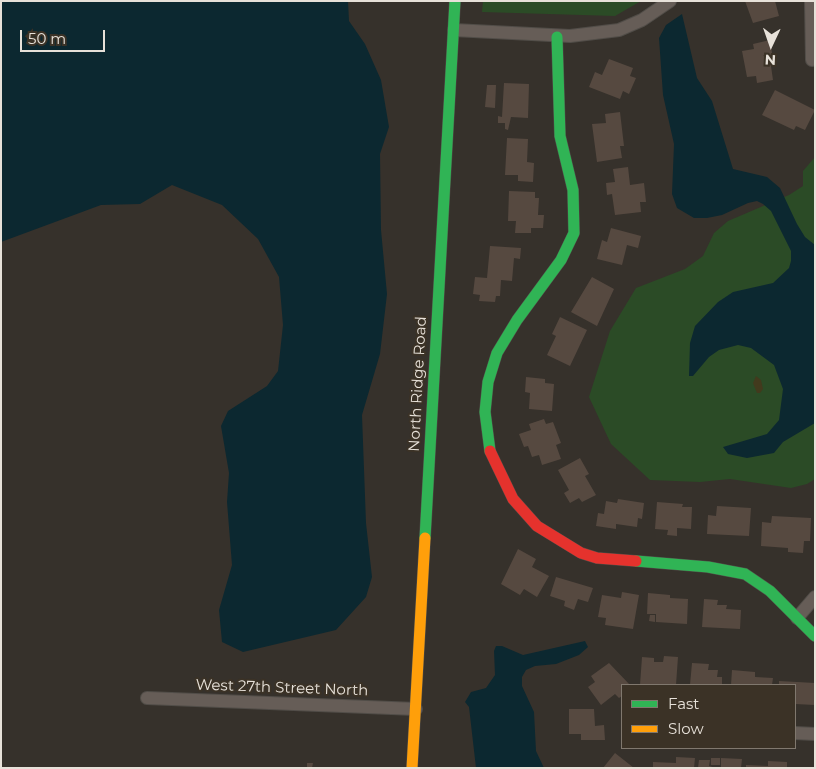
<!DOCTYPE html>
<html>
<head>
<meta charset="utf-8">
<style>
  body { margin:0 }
  #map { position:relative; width:816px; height:769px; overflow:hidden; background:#36312b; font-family:Montserrat,sans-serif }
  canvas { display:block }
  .frame { position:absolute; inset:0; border:2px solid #e7e1d9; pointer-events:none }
  .legend { position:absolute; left:621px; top:684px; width:175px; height:65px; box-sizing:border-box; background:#3b3226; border:1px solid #80786e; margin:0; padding:6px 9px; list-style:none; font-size:15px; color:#e7e1d9 }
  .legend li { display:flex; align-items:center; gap:10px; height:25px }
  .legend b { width:25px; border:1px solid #80786e }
  .north { position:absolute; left:746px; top:20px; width:50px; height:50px; -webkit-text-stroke:4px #3b3226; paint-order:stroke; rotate:183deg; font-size:14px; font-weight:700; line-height:20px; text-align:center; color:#e7e1d9 }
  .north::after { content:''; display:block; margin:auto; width:18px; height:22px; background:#e7e1d9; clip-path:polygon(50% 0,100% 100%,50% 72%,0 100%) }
  .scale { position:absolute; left:20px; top:30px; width:85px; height:22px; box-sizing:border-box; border:2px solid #e7e1d9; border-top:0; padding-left:6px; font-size:15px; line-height:18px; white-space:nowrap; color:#e7e1d9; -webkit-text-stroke:4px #3b3226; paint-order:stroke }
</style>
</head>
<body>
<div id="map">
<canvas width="816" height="769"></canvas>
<div class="frame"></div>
<ul class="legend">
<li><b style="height:6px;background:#30b455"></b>Fast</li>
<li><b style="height:6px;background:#ff9f0a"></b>Slow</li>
</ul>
<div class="north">N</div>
<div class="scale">50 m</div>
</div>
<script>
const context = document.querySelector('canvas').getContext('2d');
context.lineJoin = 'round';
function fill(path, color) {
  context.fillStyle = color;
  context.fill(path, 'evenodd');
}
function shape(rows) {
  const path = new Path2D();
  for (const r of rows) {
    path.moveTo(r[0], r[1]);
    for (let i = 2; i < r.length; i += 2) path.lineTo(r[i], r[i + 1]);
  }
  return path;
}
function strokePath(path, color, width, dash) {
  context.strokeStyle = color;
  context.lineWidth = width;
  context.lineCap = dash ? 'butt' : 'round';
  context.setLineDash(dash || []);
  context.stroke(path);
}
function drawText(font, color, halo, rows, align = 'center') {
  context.font = font + ' Montserrat,sans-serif';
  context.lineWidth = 4;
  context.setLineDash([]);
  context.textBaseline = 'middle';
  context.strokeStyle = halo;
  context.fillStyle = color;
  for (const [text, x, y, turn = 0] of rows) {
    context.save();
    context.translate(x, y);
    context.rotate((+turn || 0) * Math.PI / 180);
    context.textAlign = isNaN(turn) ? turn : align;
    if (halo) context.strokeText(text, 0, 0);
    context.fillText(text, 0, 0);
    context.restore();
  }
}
fill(shape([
  [483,1,641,1,615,16,482,12],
  [815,157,815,479,807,484,791,488,730,479,700,482,650,480,611,444,589,397,610,331,636,288,685,269,703,256,714,233,728,221,789,195,803,186,803,171]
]), '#2b4b26');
fill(shape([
  [756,376,761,380,763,389,760,393,757,393,753,383]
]), '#423a1d');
fill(shape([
  [1,1,348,1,349,21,365,44,381,80,389,127,380,154,381,230,387,294,380,354,362,415,366,523,372,577,366,597,336,630,243,652,222,642,219,610,232,565,227,502,229,473,221,426,228,411,267,386,278,371,283,325,279,277,258,239,222,205,172,185,140,204,101,205,1,242],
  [682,14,697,78,712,101,733,169,767,177,780,188,797,224,805,237,815,245,815,423,783,442,774,453,747,458,728,454,723,447,767,434,779,420,783,389,774,365,751,348,738,345,719,350,709,357,693,376,689,376,690,343,695,326,718,302,733,292,773,283,789,268,791,261,791,251,771,211,763,204,757,201,748,203,722,215,707,218,694,218,677,208,672,194,674,144,663,95,659,38,666,25],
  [585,641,588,647,579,655,556,664,535,666,526,670,522,677,522,686,534,712,536,751,544,768,476,768,469,707,465,702,471,692,486,688,495,675,494,651,496,646,502,646,523,655]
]), '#0c2830');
fill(shape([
  [745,1,775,1,779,16,753,23],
  [770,40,773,59,770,59,773,80,757,83,756,76,747,77,742,51,754,49,753,44],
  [609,59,633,68,630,76,636,78,629,94,623,91,620,99,589,87,595,72,602,75],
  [504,83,529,84,528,118,511,117,508,130,505,129,505,123,498,123,498,116,502,117],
  [487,85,496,85,495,108,485,107],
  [775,90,815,110,805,130,796,126,794,130,762,115],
  [620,112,624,146,620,146,622,158,597,162,592,124,606,123,605,114],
  [507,138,528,139,527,162,534,163,533,182,518,181,518,175,505,175],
  [628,167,630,185,644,183,646,202,640,202,641,212,615,215,612,194,607,195,606,183,615,182,613,169],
  [509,191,535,192,535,198,539,198,538,215,544,215,543,228,531,228,531,233,515,233,516,221,508,221],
  [611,228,641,236,638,248,627,245,622,265,597,259,602,240,607,242],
  [490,246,521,248,520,259,514,258,512,281,501,280,500,296,496,296,495,302,479,301,480,295,473,294,475,277,487,278],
  [592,277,614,289,597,326,571,312],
  [560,317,587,330,570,366,547,355,556,336,552,334],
  [526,377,545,379,545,383,554,384,552,411,529,409,530,393,525,392],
  [544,419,546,424,553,422,561,443,556,445,561,459,542,465,539,455,532,457,528,446,524,447,519,434,531,430,529,424],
  [580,458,589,474,585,476,596,495,582,502,579,498,570,503,564,493,569,490,558,470],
  [618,499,644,503,642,519,638,518,637,527,616,524,616,529,596,526,598,513,604,514,606,501,617,503],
  [657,502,683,504,682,507,692,507,691,529,677,528,677,536,667,535,668,530,655,529],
  [717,506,751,508,749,536,707,534,708,515,716,516],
  [772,516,811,518,810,541,804,541,803,553,788,552,788,548,761,546,762,522,771,523],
  [518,549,536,559,532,567,549,576,537,597,524,589,520,595,501,584],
  [556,577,593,588,588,602,578,599,574,610,564,606,565,601,550,596],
  [622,592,639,595,633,629,605,625,606,618,598,617,602,595,621,598],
  [648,593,670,595,670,598,688,599,687,624,656,622,656,614,647,614],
  [704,599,718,600,717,605,727,605,726,609,741,610,740,629,702,627],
  [650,615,655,615,655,622,649,621],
  [664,656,678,657,676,685,640,685,642,657,654,658,654,662,663,662],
  [609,663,630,685,622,685,622,696,619,698,615,694,601,705,588,687,595,682,591,676],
  [692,663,709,664,708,670,718,670,717,677,722,677,722,685,690,685],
  [732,670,755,672,755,677,773,678,772,685,731,685],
  [779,681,815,683,815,705,795,704,795,685,779,685],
  [569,709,594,709,595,726,604,725,605,740,581,740,581,734,569,734],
  [615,753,634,768,603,768],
  [676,757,695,758,694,768,653,768,653,762,676,763],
  [711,758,720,758,720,765,711,765],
  [721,758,742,759,741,768,721,768],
  [699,760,710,760,709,766,716,768,698,768],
  [768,761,787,762,787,768,746,768,746,765,768,766],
  [307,763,313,763,312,768,307,768]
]), '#564940');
const street = shape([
  [811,1,812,60],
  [454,30,570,36,619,30,642,20,670,1],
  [797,618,815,597],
  [147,698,416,709],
  [795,733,815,734]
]);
const fast = shape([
  [490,451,485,412,488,382,497,353,517,320,561,260,574,233,573,190,560,136,557,37],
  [425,538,455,1],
  [636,561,708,567,745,574,770,591,815,636]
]);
const slow = shape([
  [412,768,425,538]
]);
const jam = shape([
  [490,451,513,499,537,526,581,553,597,558,636,561]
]);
strokePath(street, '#514d48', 14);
strokePath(fast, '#514d48', 12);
strokePath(slow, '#514d48', 12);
strokePath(jam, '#514d48', 12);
strokePath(street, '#665d57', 12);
strokePath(fast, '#30b455', 11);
strokePath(slow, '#ff9f0a', 11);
strokePath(jam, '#e5322d', 11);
drawText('15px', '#e7e1d9', '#3b3226', [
  ["North Ridge Road",418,384,-87],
  ["West 27th Street North",282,688,2]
]);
</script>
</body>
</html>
